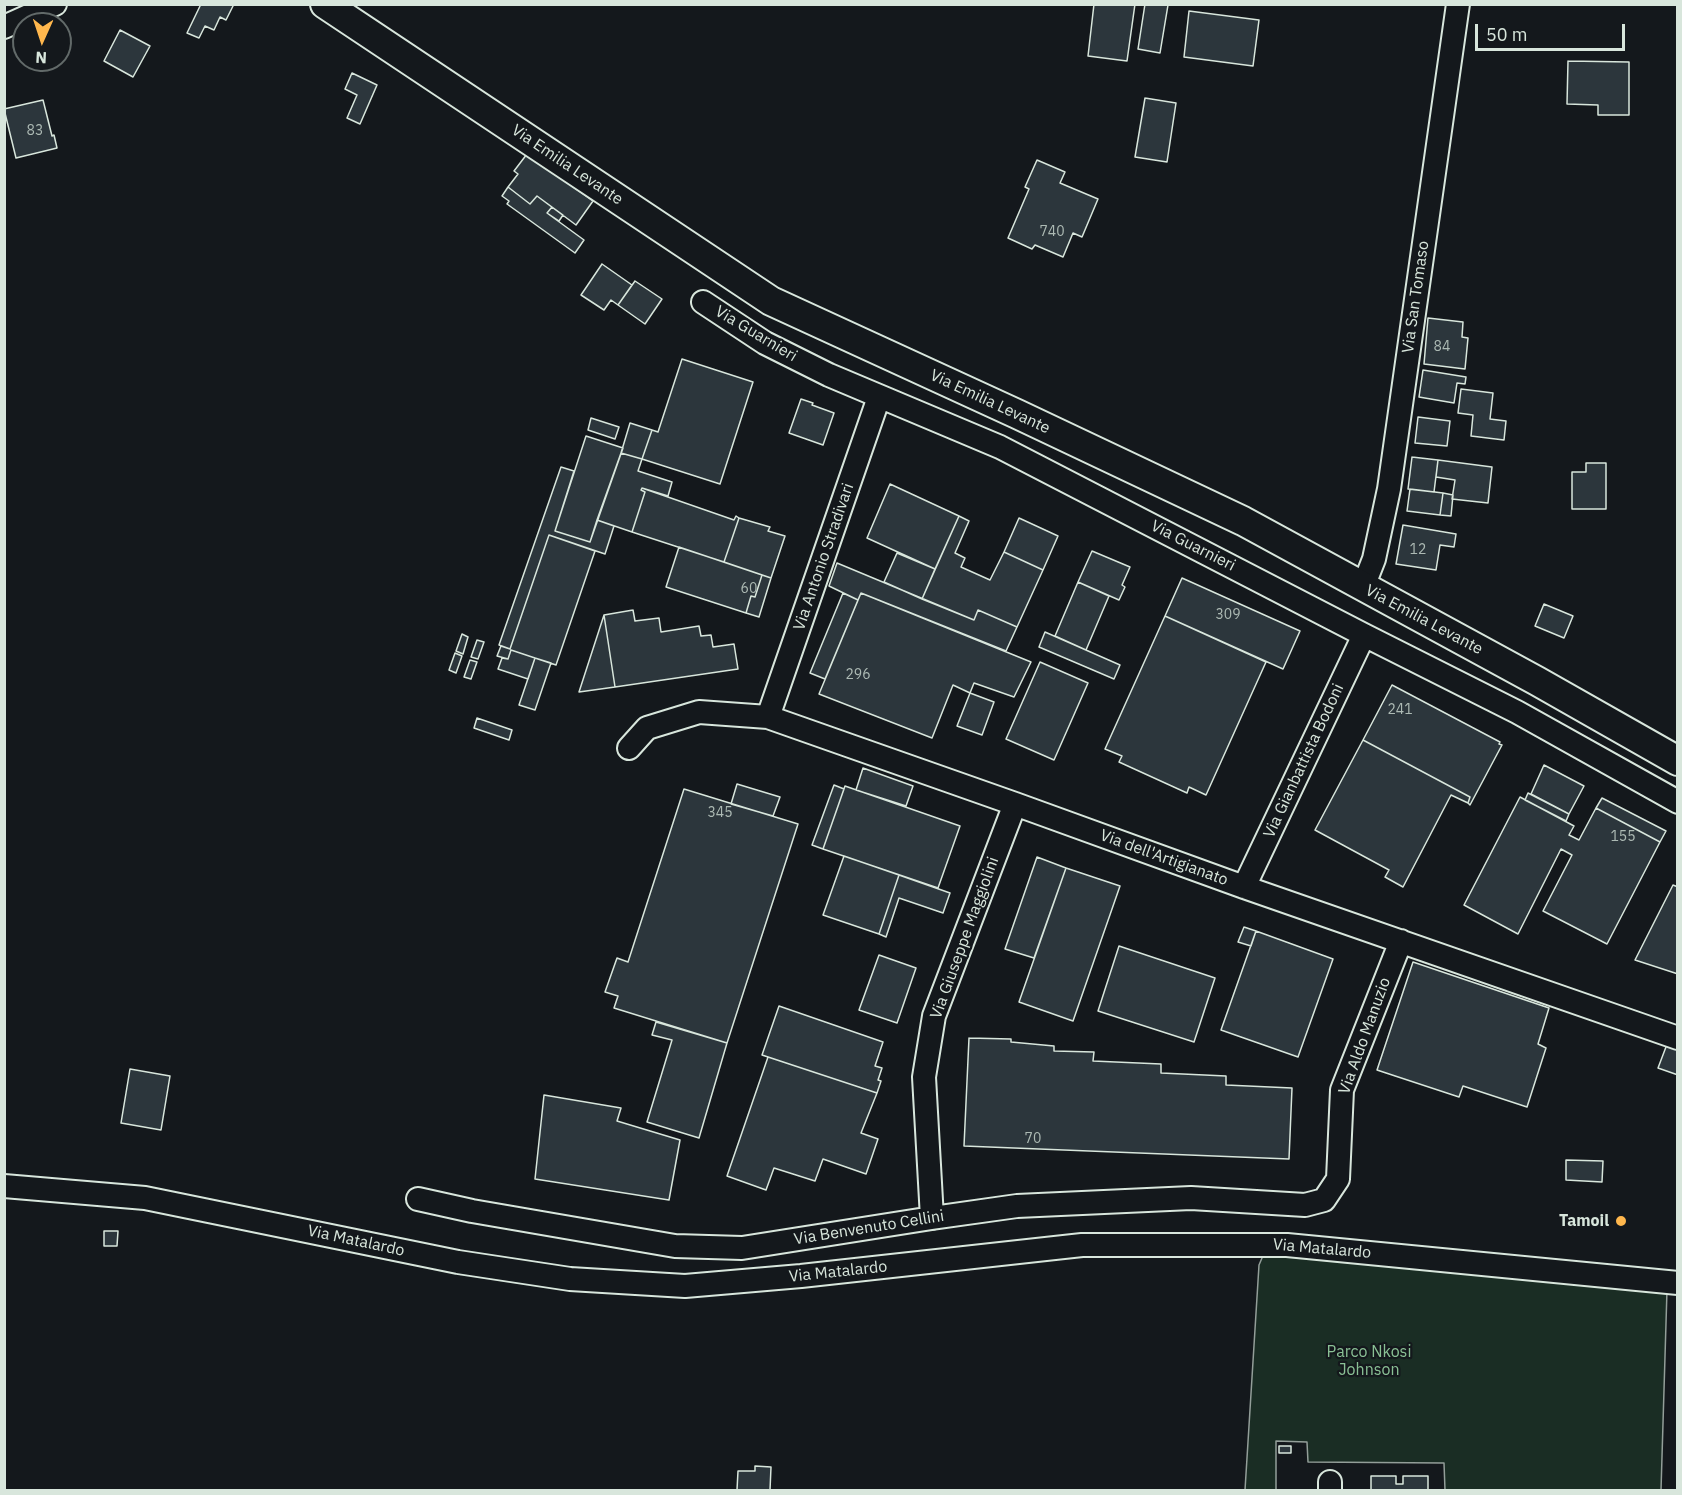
<!DOCTYPE html>
<html>
<head>
<meta charset="utf-8">
<style>
  body { margin:0 }
  #map { position:relative; width:1682px; height:1495px; overflow:hidden; background:#14181c; font-family:"IBM Plex Sans",sans-serif }
  canvas { display:block }
  .frame { position:absolute; inset:0; border:6px solid #d8e6dc; pointer-events:none }
  .north { position:absolute; left:12px; top:12px; width:60px; height:60px; box-sizing:border-box; background:#14181c; border:2px solid #626a69; border-radius:50%; rotate:183deg; font-size:16px; font-weight:700; line-height:24px; text-align:center; color:#d8e6dc }
  .north::after { content:''; display:block; margin:auto; width:21px; height:27px; background:#ffb74d; clip-path:polygon(50% 0,100% 100%,50% 72%,0 100%) }
  .scale { position:absolute; left:1475px; top:24px; width:150px; height:27px; box-sizing:border-box; border:3px solid #d8e6dc; border-top:0; padding-left:8px; font-size:18px; line-height:21px; white-space:nowrap; color:#d8e6dc; -webkit-text-stroke:4px #14181c; paint-order:stroke }
</style>
</head>
<body>
<div id="map">
<canvas width="1682" height="1495"></canvas>
<div class="frame"></div>
<div class="north">N</div>
<div class="scale">50 m</div>
</div>
<script>
const context = document.querySelector('canvas').getContext('2d');
context.lineJoin = 'round';
function fill(path, color) {
  context.fillStyle = color;
  context.fill(path, 'evenodd');
}
function shape(rows) {
  const path = new Path2D();
  for (const r of rows) {
    path.moveTo(r[0], r[1]);
    for (let i = 2; i < r.length; i += 2) path.lineTo(r[i], r[i + 1]);
  }
  return path;
}
function strokePath(path, color, width, dash) {
  context.strokeStyle = color;
  context.lineWidth = width;
  context.lineCap = dash ? 'butt' : 'round';
  context.setLineDash(dash || []);
  context.stroke(path);
}
function drawText(font, color, halo, rows, align = 'center') {
  context.font = font + ' "IBM Plex Sans",sans-serif';
  context.lineWidth = 4.5;
  context.setLineDash([]);
  context.textBaseline = 'middle';
  context.strokeStyle = halo;
  context.fillStyle = color;
  for (const [text, x, y, turn = 0] of rows) {
    context.save();
    context.translate(x, y);
    context.rotate((+turn || 0) * Math.PI / 180);
    context.textAlign = isNaN(turn) ? turn : align;
    if (halo) context.strokeText(text, 0, 0);
    context.fillText(text, 0, 0);
    context.restore();
  }
}
const green = shape([
  [1265,1251,1667,1290,1661,1490,1445,1490,1444,1463,1308,1462,1307,1442,1276,1441,1276,1490,1245,1490,1259,1265,1265,1251]
]);
fill(green, '#1a2d24');
strokePath(green, '#939e99', 1.5);
const building = shape([
  [201,4,234,4,226,20,220,17,214,30,205,26,199,38,187,33,201,4],
  [1094,4,1135,4,1127,61,1088,56,1094,4],
  [1145,4,1168,5,1160,53,1138,49,1145,4],
  [1189,11,1259,20,1253,66,1184,57,1189,11],
  [120,30,150,46,133,77,104,61,120,30],
  [1568,61,1629,62,1629,115,1598,115,1598,105,1567,104,1568,61],
  [352,73,377,85,360,124,347,118,357,95,345,89,352,73],
  [1145,98,1176,103,1167,162,1135,157,1145,98],
  [43,100,52,136,54,135,57,148,16,158,4,109,43,100],
  [527,154,593,201,576,225,537,196,530,204,508,187,518,174,514,171,527,154],
  [1037,160,1065,172,1060,183,1098,199,1082,237,1073,233,1063,257,1035,245,1032,249,1008,238,1029,189,1025,187,1037,160],
  [508,187,530,204,537,196,552,207,547,213,584,240,575,253,507,204,509,201,502,196,508,187],
  [552,207,563,215,559,221,547,213,552,207],
  [602,264,632,285,618,305,611,300,604,310,581,295,602,264],
  [635,281,662,299,645,324,618,305,635,281],
  [1428,318,1463,322,1462,337,1468,338,1465,369,1424,364,1428,318],
  [682,359,753,382,720,484,642,459,652,430,658,432,682,359],
  [1423,370,1466,377,1465,384,1457,383,1454,403,1419,397,1423,370],
  [1461,389,1493,393,1490,419,1506,421,1504,440,1471,436,1473,415,1458,413,1461,389],
  [801,399,813,403,812,405,834,413,823,445,789,433,801,399],
  [1418,417,1450,421,1447,446,1415,443,1418,417],
  [591,418,619,427,615,439,588,430,591,418],
  [630,423,652,430,642,459,621,453,630,423],
  [586,436,623,448,590,542,555,531,586,436],
  [621,453,642,459,638,471,672,482,668,496,642,488,641,490,645,492,632,532,597,520,621,453],
  [1412,457,1438,460,1434,492,1408,489,1412,457],
  [1438,460,1492,467,1488,503,1452,499,1455,480,1436,477,1438,460],
  [1586,463,1606,463,1606,509,1572,509,1572,472,1586,472,1586,463],
  [561,467,574,471,555,531,590,542,597,520,614,526,605,554,549,535,510,649,499,645,561,467],
  [890,484,959,516,935,569,867,538,890,484],
  [642,488,734,520,736,516,739,518,724,562,632,532,645,492,641,490,642,488],
  [1410,489,1443,493,1440,515,1407,511,1410,489],
  [1443,493,1453,495,1451,516,1440,515,1443,493],
  [959,516,969,521,955,553,965,558,961,567,990,580,1004,552,1043,570,1017,627,978,610,974,620,922,599,959,516],
  [739,518,770,527,768,531,785,536,771,578,724,562,739,518],
  [1019,518,1058,536,1043,570,1004,552,1019,518],
  [1403,525,1456,534,1454,547,1440,545,1436,570,1396,564,1403,525],
  [549,535,595,551,556,665,511,650,508,659,497,656,501,646,510,649,549,535],
  [679,547,762,575,755,597,751,596,746,613,666,587,679,547],
  [1092,551,1130,567,1122,585,1125,587,1119,600,1078,582,1092,551],
  [897,553,935,569,922,599,884,582,897,553],
  [837,563,974,620,978,610,1017,627,1006,651,861,593,858,600,829,586,837,563],
  [762,575,771,578,759,617,746,613,751,596,755,597,762,575],
  [1182,578,1300,631,1283,669,1165,616,1182,578],
  [1078,582,1109,596,1086,650,1055,636,1078,582],
  [843,593,858,600,825,679,810,673,843,593],
  [861,593,1031,662,1014,697,974,683,970,693,953,685,932,738,819,694,861,593],
  [1544,604,1573,616,1564,638,1535,626,1544,604],
  [633,610,635,621,659,618,661,632,699,626,701,636,711,635,713,647,734,644,738,669,615,687,604,615,633,610],
  [604,615,615,687,579,692,604,615],
  [1165,616,1266,662,1206,795,1189,787,1187,793,1119,762,1122,756,1105,749,1165,616],
  [1045,632,1120,665,1114,679,1039,647,1045,632],
  [462,634,468,637,463,654,456,651,462,634],
  [477,640,484,642,478,659,471,657,477,640],
  [511,650,535,658,528,679,498,669,502,658,508,659,511,650],
  [455,653,462,656,456,673,449,670,455,653],
  [535,658,551,663,535,710,519,705,535,658],
  [470,660,477,662,471,679,464,677,470,660],
  [1040,662,1088,683,1054,760,1006,739,1040,662],
  [1392,685,1500,742,1499,744,1502,745,1470,805,1468,803,1470,797,1363,740,1392,685],
  [970,693,994,702,982,735,957,726,970,693],
  [477,718,512,730,509,740,474,728,477,718],
  [1363,740,1470,797,1468,803,1451,795,1403,887,1385,877,1389,870,1315,830,1363,740],
  [1544,765,1584,786,1569,814,1531,794,1544,765],
  [863,768,913,786,906,806,856,790,863,768],
  [737,784,780,797,773,816,731,804,737,784],
  [834,785,844,789,823,849,812,845,834,785],
  [845,786,960,826,938,888,823,849,845,786],
  [684,789,798,824,727,1043,614,1008,618,996,605,992,617,958,628,962,684,789],
  [1528,793,1569,814,1566,821,1525,800,1528,793],
  [1520,797,1574,826,1569,835,1579,840,1596,808,1660,842,1607,944,1543,911,1572,855,1561,849,1518,934,1464,905,1520,797],
  [1602,798,1666,831,1660,842,1596,808,1602,798],
  [844,856,899,875,879,934,823,915,844,856],
  [1037,857,1066,868,1034,958,1005,949,1037,857],
  [1066,868,1120,886,1073,1021,1019,1002,1066,868],
  [899,875,950,893,943,913,899,898,886,937,879,934,899,875],
  [1673,885,1678,887,1678,974,1635,960,1673,885],
  [1244,927,1256,931,1251,946,1238,942,1244,927],
  [1256,931,1333,959,1298,1057,1221,1030,1256,931],
  [1119,946,1215,978,1194,1042,1098,1011,1119,946],
  [879,955,916,968,897,1023,859,1010,879,955],
  [1413,962,1549,1008,1538,1044,1546,1048,1527,1107,1463,1086,1459,1097,1377,1070,1413,962],
  [779,1006,883,1042,875,1066,882,1068,878,1080,881,1081,877,1093,762,1055,779,1006],
  [656,1022,727,1043,699,1138,647,1122,672,1040,652,1035,656,1022],
  [969,1038,1011,1039,1011,1042,1054,1046,1054,1051,1094,1052,1093,1061,1161,1064,1161,1073,1226,1076,1226,1085,1292,1088,1289,1159,964,1146,969,1038],
  [1669,1039,1678,1042,1678,1075,1658,1068,1669,1039],
  [768,1057,877,1093,861,1133,878,1139,866,1174,823,1159,815,1181,774,1168,766,1190,727,1176,768,1057],
  [130,1069,170,1076,161,1130,121,1123,130,1069],
  [544,1095,621,1108,617,1121,680,1140,669,1200,535,1179,544,1095],
  [1566,1160,1603,1161,1602,1182,1566,1180,1566,1160],
  [104,1231,118,1231,117,1246,104,1246,104,1231],
  [1279,1446,1291,1446,1291,1453,1279,1453,1279,1446],
  [755,1466,771,1467,770,1490,737,1490,738,1471,755,1471,755,1466],
  [1371,1476,1396,1476,1396,1484,1403,1484,1403,1476,1428,1476,1428,1490,1371,1490,1371,1476]
]);
fill(building, '#2c363c');
strokePath(building, '#d8e6dc', 1.5);
const minor = shape([
  [4,27,55,4],
  [703,302,765,343,829,375,1000,447,1364,635,1517,712,1678,802],
  [1363,587,1374,559,1389,489,1458,4],
  [768,717,879,397],
  [629,748,647,728,699,712,768,717,1015,804,1244,887,1678,1038],
  [1244,887,1364,635],
  [4,1186,145,1198,458,1262,570,1279,685,1286,801,1276,1082,1245,1287,1245,1678,1283],
  [418,1199,472,1211,675,1246,742,1248,932,1218,1017,1206,1191,1198,1305,1205,1324,1200,1338,1179,1342,1090,1401,941],
  [932,1218,924,1077,934,1016,1015,804],
  [1330,1482,1330,1490]
]);
const major = shape([
  [325,4,771,301,1017,414,1243,521,1537,681,1678,761]
]);
strokePath(minor, '#d8e6dc', 26);
strokePath(major, '#d8e6dc', 32);
strokePath(minor, '#14181c', 22);
strokePath(major, '#14181c', 28);
for (const [x, y, r, color] of [
  [1621,1221,6,"#ffb74d"]
]) {
  const dot = new Path2D();
  dot.arc(x, y, r, 0, 2 * Math.PI);
  context.fillStyle = color;
  context.fill(dot);
  strokePath(dot, '#14181c', 2);
}
drawText('14px', '#adbab4', null, [
  ["83",35,131],
  ["740",1052,232],
  ["84",1442,347],
  ["12",1418,550],
  ["60",749,589],
  ["309",1228,615],
  ["296",858,675],
  ["241",1400,710],
  ["345",720,813],
  ["155",1623,837],
  ["70",1033,1139]
]);
drawText('16px', '#d8e6dc', '#14181c', [
  ["Via Emilia Levante",567,165,34],
  ["Via San Tomaso",1416,297,-82],
  ["Via Guarnieri",756,334,31],
  ["Via Emilia Levante",990,402,25],
  ["Via Guarnieri",1193,546,27],
  ["Via Antonio Stradivari",824,557,-71],
  ["Via Emilia Levante",1424,620,28],
  ["Via Gianbattista Bodoni",1304,761,-65],
  ["Via dell'Artigianato",1164,858,20],
  ["Via Giuseppe Maggiolini",965,938,-70],
  ["Via Aldo Manuzio",1365,1036,-70],
  ["Via Benvenuto Cellini",869,1228,-9],
  ["Via Matalardo",356,1241,12],
  ["Via Matalardo",1322,1249,5],
  ["Via Matalardo",838,1272,-6]
]);
drawText('bold 16px', '#d8e6dc', '#14181c', [
  ["Tamoil",1609,1221]
], 'right');
drawText('16px', '#8ac095', '#14181c', [
  ["Parco Nkosi",1369,1352],
  ["Johnson",1369,1370]
]);
</script>
</body>
</html>
